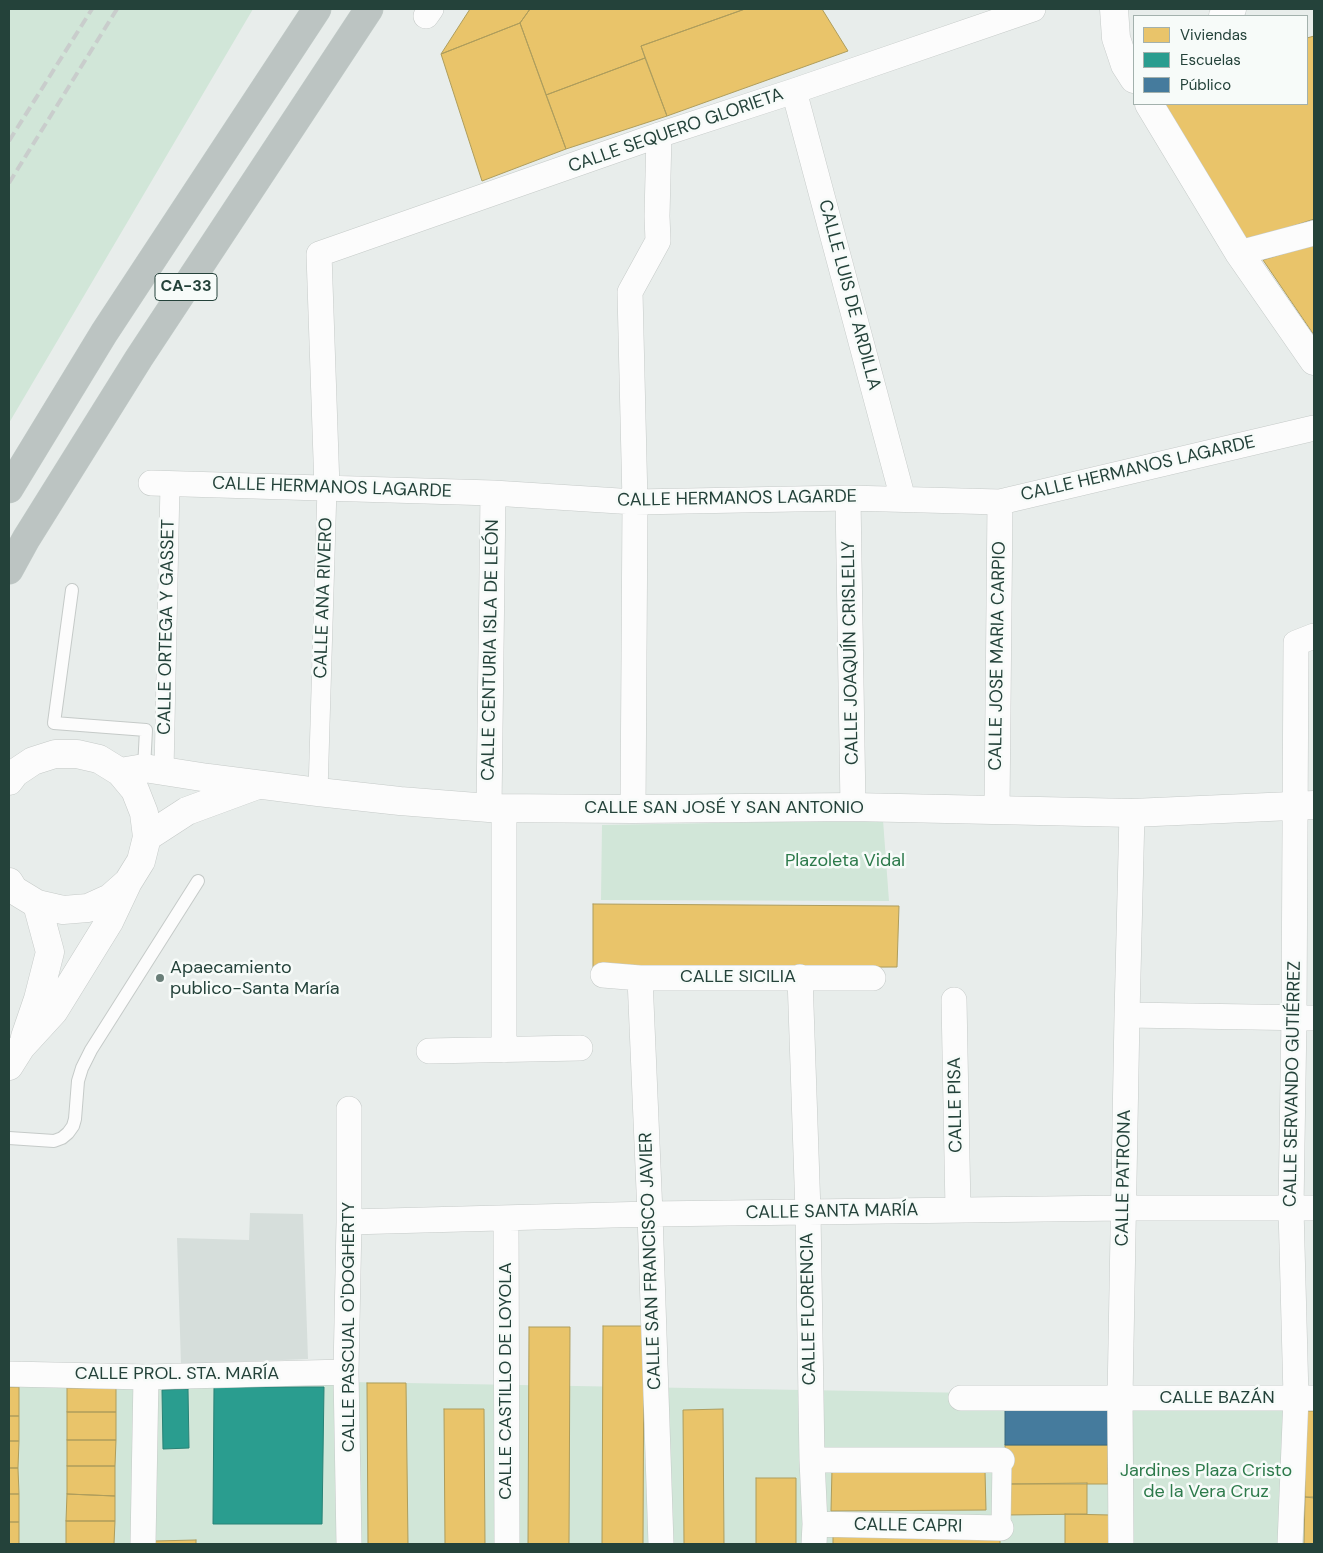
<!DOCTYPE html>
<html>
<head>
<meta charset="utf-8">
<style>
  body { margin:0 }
  #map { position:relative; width:1323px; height:1553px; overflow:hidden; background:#e8edeb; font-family:"DM Sans",sans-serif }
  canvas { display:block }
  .frame { position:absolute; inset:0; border:10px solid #24423a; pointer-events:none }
  .legend { position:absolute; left:1133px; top:15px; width:175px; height:90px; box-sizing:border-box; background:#f7fbf9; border:1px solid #a3b1ad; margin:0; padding:6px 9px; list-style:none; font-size:15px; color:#24423a }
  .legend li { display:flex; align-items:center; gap:10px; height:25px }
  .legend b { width:25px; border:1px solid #a3b1ad }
</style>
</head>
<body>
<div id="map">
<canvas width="1323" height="1553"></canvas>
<div class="frame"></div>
<ul class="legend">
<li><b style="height:14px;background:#e9c46a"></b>Viviendas</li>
<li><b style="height:14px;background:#2a9d8f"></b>Escuelas</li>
<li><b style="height:14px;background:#457b9d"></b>Público</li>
</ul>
</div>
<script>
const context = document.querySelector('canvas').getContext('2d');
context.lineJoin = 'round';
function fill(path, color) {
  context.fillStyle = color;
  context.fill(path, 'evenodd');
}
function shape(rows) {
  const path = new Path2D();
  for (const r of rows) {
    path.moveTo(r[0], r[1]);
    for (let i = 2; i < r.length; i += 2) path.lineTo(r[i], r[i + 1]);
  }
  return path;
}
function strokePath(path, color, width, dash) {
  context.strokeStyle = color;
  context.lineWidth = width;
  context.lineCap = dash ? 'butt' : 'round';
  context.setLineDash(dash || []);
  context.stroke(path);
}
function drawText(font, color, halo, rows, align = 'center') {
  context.font = font + ' "DM Sans",sans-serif';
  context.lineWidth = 5;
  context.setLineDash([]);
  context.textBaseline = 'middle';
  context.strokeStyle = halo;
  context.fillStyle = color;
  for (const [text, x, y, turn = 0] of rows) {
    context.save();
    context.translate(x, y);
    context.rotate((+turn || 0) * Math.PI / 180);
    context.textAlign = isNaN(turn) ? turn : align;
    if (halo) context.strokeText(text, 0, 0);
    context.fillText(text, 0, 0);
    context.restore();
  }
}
fill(shape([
  [250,1213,303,1214,308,1359,181,1364,177,1238,249,1240]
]), '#d6dedb');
fill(shape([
  [9,9,253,9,9,423],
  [883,820,889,901,601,900,602,825],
  [9,1376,1314,1399,1314,1544,9,1544]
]), '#d1e6d8');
const homes = shape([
  [470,9,530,9,520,23,441,54,470,9],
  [530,9,745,9,641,46,645,58,546,95,520,23,530,9],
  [745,9,822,9,848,51,667,116,641,46,745,9],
  [520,23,566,149,482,181,441,54,520,23],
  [1314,36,1314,219,1246,242,1159,104,1307,104,1307,38,1314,36],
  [645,58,667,116,566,149,546,95,645,58],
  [1314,244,1314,335,1263,260,1314,244],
  [593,904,899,906,897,967,593,968,593,904],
  [603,1326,644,1326,643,1544,602,1544,603,1326],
  [529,1327,570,1327,569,1544,528,1544,529,1327],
  [367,1383,406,1383,408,1544,368,1544,367,1383],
  [9,1387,19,1387,19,1416,9,1416,9,1387],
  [67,1388,116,1388,116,1412,67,1412,67,1388],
  [444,1409,484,1409,485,1544,445,1544,444,1409],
  [723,1409,724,1544,684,1544,683,1410,723,1409],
  [1304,1411,1314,1411,1314,1497,1305,1497,1304,1411],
  [67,1412,116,1412,116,1440,67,1440,67,1412],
  [9,1416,19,1416,19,1441,9,1441,9,1416],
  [67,1440,116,1440,115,1466,67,1466,67,1440],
  [9,1441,19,1441,18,1468,9,1468,9,1441],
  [1005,1445,1108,1445,1108,1484,1006,1484,1005,1445],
  [67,1466,115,1466,115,1496,67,1494,67,1466],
  [9,1468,18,1468,19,1494,9,1494,9,1468],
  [832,1469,985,1471,986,1510,831,1511,832,1469],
  [756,1478,796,1478,796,1544,756,1544,756,1478],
  [1087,1483,1087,1514,1007,1515,1006,1484,1087,1483],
  [9,1494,19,1494,19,1522,9,1522,9,1494],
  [67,1494,115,1496,115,1521,66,1521,67,1494],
  [1305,1497,1314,1498,1314,1544,1304,1544,1305,1497],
  [1065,1514,1110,1515,1110,1544,1065,1544,1065,1514],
  [66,1521,115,1521,114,1544,66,1544,66,1521],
  [9,1522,19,1522,19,1544,9,1544,9,1522],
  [833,1535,1000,1538,1000,1544,833,1544,833,1535],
  [196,1540,196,1544,155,1544,155,1541,196,1540]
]);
fill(homes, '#e9c46a');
strokePath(homes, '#ae9d5c', 1);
const schools = shape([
  [214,1387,324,1387,322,1524,213,1524,214,1387],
  [188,1389,189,1448,163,1449,162,1390,188,1389]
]);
fill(schools, '#2a9d8f');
strokePath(schools, '#288276', 1);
const public = shape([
  [1005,1410,1111,1410,1108,1445,1005,1445,1005,1410]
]);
fill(public, '#457b9d');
strokePath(public, '#3b6a7f', 1);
const service = shape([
  [72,590,54,723,146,730,144,768],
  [9,1138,54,1141,62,1138,68,1133,73,1126,75,1119,78,1081,82,1068,91,1050,198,881]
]);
const pedestrian = shape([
  [164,771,170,484],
  [318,792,327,488],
  [1001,1528,1002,1460]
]);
const minor = shape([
  [426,16,431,9],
  [794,91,903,499],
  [1239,253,1314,233],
  [151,483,493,493,635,502,848,498,1000,502,1314,428],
  [327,488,319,254,659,135,794,91,1033,9],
  [848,498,853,807],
  [489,808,493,493],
  [504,808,504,1050],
  [633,809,635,502,630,292,658,241,657,216,659,135],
  [997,810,1000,502],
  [603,975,640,978,873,978],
  [800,977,808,1212,812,1460,815,1524,814,1544],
  [640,978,650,1214,661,1544],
  [954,1000,958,1210],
  [1127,1015,1314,1018],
  [429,1051,580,1048],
  [349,1109,349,1222,346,1372,349,1544],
  [506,1218,507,1544],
  [349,1222,650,1214,1124,1208,1314,1208],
  [9,1374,146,1377,346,1372],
  [961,1398,1314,1398],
  [812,1460,1002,1460],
  [815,1524,1001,1528],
  [143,1544,146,1377],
  [1121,1544,1120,1398,1127,1015,1132,813],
  [1290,1544,1296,1397,1291,1208,1294,1017,1296,643,1314,636]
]);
const tertiary = shape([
  [1114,9,1116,38,1125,65,1134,79],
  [1223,16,1232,9],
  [1149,104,1239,253,1314,361],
  [120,772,144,768,208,778,318,792,400,801,489,808,633,809,853,807,1132,813,1314,805],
  [9,781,15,773,33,761,55,754,77,754,99,759,120,772,135,790,144,813,147,837,141,861,128,882,110,898,88,908,63,910,37,904,14,890,9,882],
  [147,837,187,811,255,786],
  [25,1037,38,999,50,952,37,904],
  [9,1066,21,1047,54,1011,109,922,127,884]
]);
const motorway = shape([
  [9,489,104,333,317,9],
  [9,570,26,539,139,358,369,9]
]);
strokePath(service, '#c5cac8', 14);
strokePath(pedestrian, '#c5cac8', 20);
strokePath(minor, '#c5cac8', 26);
strokePath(tertiary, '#c5cac8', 29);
strokePath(motorway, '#c3ccc9', 29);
strokePath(service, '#fcfcfc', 12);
strokePath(pedestrian, '#fcfcfc', 19);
strokePath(minor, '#fcfcfc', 25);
strokePath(tertiary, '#fcfcfc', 28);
strokePath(motorway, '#bcc4c2', 28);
strokePath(shape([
  [9,141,92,9],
  [9,183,117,9]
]), '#c9cdcc', 4, [10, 5]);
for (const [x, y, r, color] of [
  [160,978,5,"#697e78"]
]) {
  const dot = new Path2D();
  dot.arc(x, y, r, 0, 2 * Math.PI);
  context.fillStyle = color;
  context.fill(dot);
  strokePath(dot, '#f7fbf9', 2);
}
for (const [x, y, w] of [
  [186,287,62]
]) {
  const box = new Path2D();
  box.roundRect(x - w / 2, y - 13.5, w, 27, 4);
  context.fillStyle = '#f7fbf9';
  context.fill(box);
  strokePath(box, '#24423a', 1);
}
drawText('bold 16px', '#24423a', null, [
  ["CA-33",186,287]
]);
drawText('18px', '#24423a', '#f7fbf9', [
  ["CALLE SEQUERO GLORIETA",676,131,-19],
  ["CALLE LUIS DE ARDILLA",849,295,75],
  ["CALLE HERMANOS LAGARDE",1138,469,-13],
  ["CALLE HERMANOS LAGARDE",332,488,2],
  ["CALLE HERMANOS LAGARDE",737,499,-1],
  ["CALLE ANA RIVERO",324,598,-88],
  ["CALLE ORTEGA Y GASSET",167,627,-89],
  ["CALLE CENTURIA ISLA DE LEÓN",491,650,-89],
  ["CALLE JOAQUÍN CRISLELLY",851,653,-91],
  ["CALLE JOSE MARIA CARPIO",998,656,-89],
  ["CALLE SAN JOSÉ Y SAN ANTONIO",724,808],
  ["CALLE SICILIA",738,977],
  ["CALLE SERVANDO GUTIÉRREZ",1293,1084,-89],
  ["CALLE PISA",956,1105,-91],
  ["CALLE PATRONA",1124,1178,-89],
  ["CALLE SANTA MARÍA",832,1212,-1],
  ["CALLE SAN FRANCISCO JAVIER",651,1261,-92],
  ["CALLE FLORENCIA",809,1309,-91],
  ["CALLE PASCUAL O'DOGHERTY",349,1327,-90],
  ["CALLE PROL. STA. MARÍA",177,1374],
  ["CALLE CASTILLO DE LOYOLA",506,1381,-90],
  ["CALLE BAZÁN",1217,1398],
  ["CALLE CAPRI",908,1526,1]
]);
drawText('18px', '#2d7a4b', '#f7fbf9', [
  ["Plazoleta Vidal",845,861],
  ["Jardines Plaza Cristo",1206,1471],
  ["de la Vera Cruz",1206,1492]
]);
drawText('18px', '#24423a', '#f7fbf9', [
  ["Apaecamiento",170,968],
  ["publico-Santa María",170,989]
], 'left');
</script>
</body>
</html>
